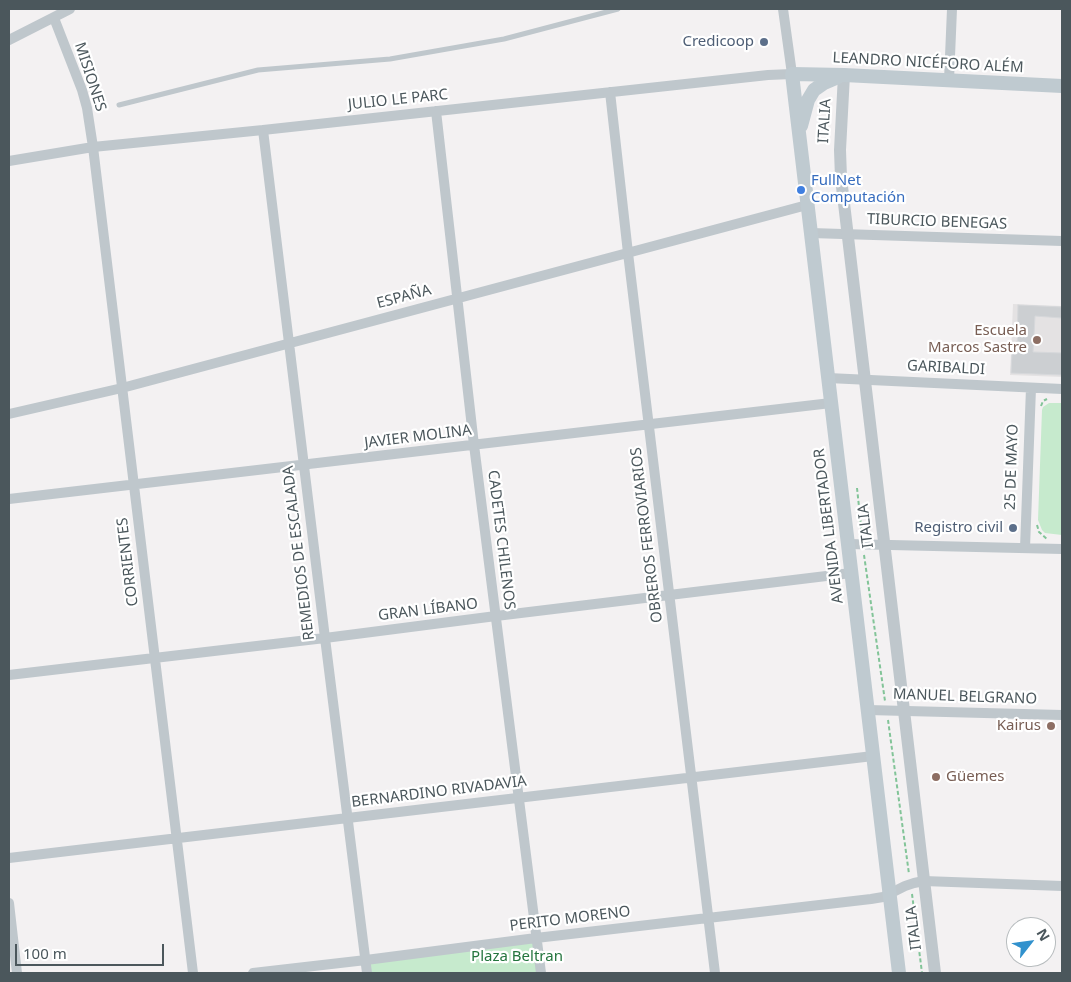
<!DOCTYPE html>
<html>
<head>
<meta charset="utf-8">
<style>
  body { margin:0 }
  #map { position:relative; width:1071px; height:982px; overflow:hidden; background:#f3f1f2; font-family:"Noto Sans",sans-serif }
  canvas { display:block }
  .frame { position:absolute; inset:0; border:10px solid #4b575c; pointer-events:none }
  .north { position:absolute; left:1006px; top:917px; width:50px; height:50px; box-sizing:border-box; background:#fff; border:1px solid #b7bcbe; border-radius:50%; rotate:60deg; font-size:14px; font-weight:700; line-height:20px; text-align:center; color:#4b575c }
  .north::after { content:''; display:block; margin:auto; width:18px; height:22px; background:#3191cd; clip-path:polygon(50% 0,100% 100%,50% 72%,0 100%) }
  .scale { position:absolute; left:15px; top:944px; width:149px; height:22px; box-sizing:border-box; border:2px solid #4b575c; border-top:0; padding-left:6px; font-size:15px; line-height:18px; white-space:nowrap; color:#4b575c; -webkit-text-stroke:4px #fff; paint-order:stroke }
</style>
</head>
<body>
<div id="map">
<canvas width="1071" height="982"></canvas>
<div class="frame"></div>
<div class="north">N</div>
<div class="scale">100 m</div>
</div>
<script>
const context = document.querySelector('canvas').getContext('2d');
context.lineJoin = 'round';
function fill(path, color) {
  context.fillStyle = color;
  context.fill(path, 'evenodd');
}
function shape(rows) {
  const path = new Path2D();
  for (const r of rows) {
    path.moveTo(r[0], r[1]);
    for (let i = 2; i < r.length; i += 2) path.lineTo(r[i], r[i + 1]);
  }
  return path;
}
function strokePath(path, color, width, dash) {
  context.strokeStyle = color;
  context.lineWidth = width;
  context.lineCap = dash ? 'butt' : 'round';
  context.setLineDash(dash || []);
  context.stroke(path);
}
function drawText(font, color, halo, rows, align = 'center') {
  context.font = font + ' "Noto Sans",sans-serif';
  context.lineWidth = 4.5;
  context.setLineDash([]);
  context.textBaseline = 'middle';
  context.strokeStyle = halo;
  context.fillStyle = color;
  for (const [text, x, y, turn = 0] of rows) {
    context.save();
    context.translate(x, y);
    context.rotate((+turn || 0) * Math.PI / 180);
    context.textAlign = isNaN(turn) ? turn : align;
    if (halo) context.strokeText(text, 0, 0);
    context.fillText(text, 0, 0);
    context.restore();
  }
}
fill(shape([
  [1013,304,1062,306,1062,377,1010,375]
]), '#e4e2e3');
fill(shape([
  [1049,403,1062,403,1062,535,1045,533,1042,530,1038,520,1042,410,1043,407],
  [536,938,541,973,367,973,366,960]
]), '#c6eacd');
const building = shape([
  [1018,305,1062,307,1062,318,1035,316,1033,352,1062,353,1062,375,1011,373,1012,354,1017,354,1018,305]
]);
fill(building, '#cccfd2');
strokePath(building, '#d6d8db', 1);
strokePath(shape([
  [1041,406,1043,401,1047,399],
  [857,488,862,535],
  [1037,525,1039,532,1047,539],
  [864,555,885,701],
  [888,720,909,874],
  [912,894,922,973]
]), '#82c498', 2, [4, 2.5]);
strokePath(shape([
  [119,105,258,70,390,59,504,39,618,9]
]), '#bfc7cc', 5);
strokePath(shape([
  [54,18,82,90,87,108,93,147,193,973],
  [9,40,70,9],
  [949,80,952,9],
  [610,92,628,253,715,973],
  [436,111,474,445,541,973],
  [263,130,325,638,367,973],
  [9,161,93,147,263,130,768,75,792,74,783,9],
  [811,233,1062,241],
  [828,378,1062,389],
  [9,414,122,388,807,205],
  [9,499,831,403],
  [848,544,1062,549],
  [1025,548,1031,388],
  [9,675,325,638,496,616,851,573],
  [868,710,1062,715],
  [9,858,873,756],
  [9,903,17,973],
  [253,973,366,960,536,938,871,899,883,897,905,886,914,883,924,881,1062,886]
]), '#bfc7cc', 10);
strokePath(shape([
  [844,75,840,150,841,178,935,973]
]), '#bfc7cc', 12);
strokePath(shape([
  [801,126,808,100,814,90,824,83,838,77],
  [899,973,792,74,844,75,1062,86]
]), '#bfcad0', 14);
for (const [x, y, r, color] of [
  [764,42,5,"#5c6f8a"],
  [801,190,5,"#3f7fe0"],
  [1037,340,5,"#8d6e63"],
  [1013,528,5,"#5c6f8a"],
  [1051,726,5,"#8d6e63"],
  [936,777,5,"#8d6e63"]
]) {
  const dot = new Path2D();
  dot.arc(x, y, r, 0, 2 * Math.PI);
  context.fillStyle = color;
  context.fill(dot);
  strokePath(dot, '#fff', 2);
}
drawText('15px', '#4e5e75', '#fff', [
  ["Credicoop",754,42],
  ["Registro civil",1003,528]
], 'right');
drawText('15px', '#4b575c', '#fff', [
  ["LEANDRO NICÉFORO ALÉM",928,63,3],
  ["MISIONES",90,77,72],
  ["JULIO LE PARC",398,100,-6],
  ["ITALIA",825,121,-87],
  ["TIBURCIO BENEGAS",937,222,2],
  ["ESPAÑA",404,297,-15],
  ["GARIBALDI",946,368,3],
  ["JAVIER MOLINA",418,437,-7],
  ["25 DE MAYO",1012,467,-88],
  ["AVENIDA LIBERTADOR",829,526,-97],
  ["ITALIA",866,526,-97],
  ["OBREROS FERROVIARIOS",647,535,-97],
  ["CADETES CHILENOS",501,540,83],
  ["REMEDIOS DE ESCALADA",299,553,-97],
  ["CORRIENTES",128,562,-97],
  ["GRAN LÍBANO",428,610,-7],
  ["MANUEL BELGRANO",965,697,2],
  ["BERNARDINO RIVADAVIA",439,792,-7],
  ["PERITO MORENO",570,919,-7],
  ["ITALIA",914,928,-97]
]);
drawText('15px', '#366cbe', '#fff', [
  ["FullNet",811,181],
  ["Computación",811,198]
], 'left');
drawText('15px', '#785e54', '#fff', [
  ["Escuela",1027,331],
  ["Marcos Sastre",1027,348],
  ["Kairus",1041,726],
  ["Güemes",946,777,"left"]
], 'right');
drawText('15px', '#24753e', '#fff', [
  ["Plaza Beltran",517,957]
]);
</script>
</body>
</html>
